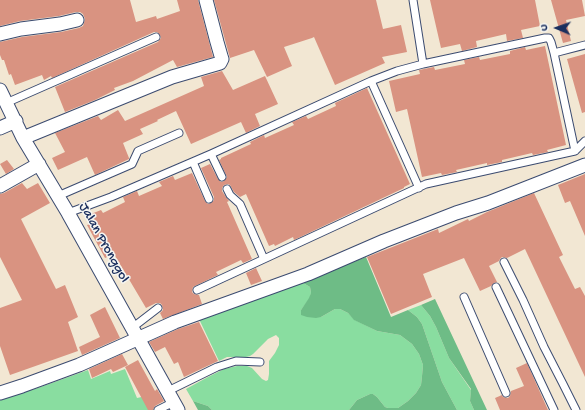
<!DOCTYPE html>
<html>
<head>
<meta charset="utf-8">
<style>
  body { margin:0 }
  #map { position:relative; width:585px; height:410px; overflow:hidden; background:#f2e7d3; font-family:"Gochi Hand",sans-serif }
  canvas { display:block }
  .north { position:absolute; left:537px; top:8px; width:40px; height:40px; -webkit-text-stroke:3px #f6f6f2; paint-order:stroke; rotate:272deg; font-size:11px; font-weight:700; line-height:16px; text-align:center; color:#1b2f5e }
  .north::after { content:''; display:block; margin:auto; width:14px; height:18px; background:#1b2f5e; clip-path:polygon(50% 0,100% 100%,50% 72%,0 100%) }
</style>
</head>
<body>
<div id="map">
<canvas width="585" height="410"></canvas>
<div class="north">U</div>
</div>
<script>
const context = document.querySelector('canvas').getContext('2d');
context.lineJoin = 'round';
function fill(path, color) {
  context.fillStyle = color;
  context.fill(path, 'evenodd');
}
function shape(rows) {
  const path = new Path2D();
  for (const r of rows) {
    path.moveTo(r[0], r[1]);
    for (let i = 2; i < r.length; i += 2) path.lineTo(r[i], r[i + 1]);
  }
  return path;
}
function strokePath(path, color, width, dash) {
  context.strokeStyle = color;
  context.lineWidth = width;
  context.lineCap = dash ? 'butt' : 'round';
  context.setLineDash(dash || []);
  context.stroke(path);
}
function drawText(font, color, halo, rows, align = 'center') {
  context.font = font + ' "Gochi Hand",sans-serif';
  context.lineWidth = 3;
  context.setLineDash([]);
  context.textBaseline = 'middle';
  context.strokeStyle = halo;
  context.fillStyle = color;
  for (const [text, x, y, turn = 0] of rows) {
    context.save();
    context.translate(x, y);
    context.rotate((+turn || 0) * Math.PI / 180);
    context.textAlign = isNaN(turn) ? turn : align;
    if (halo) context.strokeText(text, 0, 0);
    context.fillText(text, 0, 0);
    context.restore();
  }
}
fill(shape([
  [300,282,305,284,310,287,311,293,310,298,301,310,321,317,335,309,340,309,348,313,355,320,377,331,400,335,412,344,419,354,423,365,422,376,421,385,416,393,408,401,398,408,388,408,385,407,377,397,373,394,370,394,357,400,349,410,212,410,208,406,193,401,186,389,208,377,224,369,237,366,247,366,252,368,262,379,266,381,268,380,269,374,269,361,275,353,279,345,279,338,276,335,268,339,253,354,250,356,246,357,227,357,219,361,199,319],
  [421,305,430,316,436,327,449,358,471,390,470,401,474,410,457,410,442,382,422,324,417,317,408,310],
  [125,369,137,398,146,396,154,410,0,410,0,396,35,389,88,370,91,379,110,371,111,374]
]), '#89dda0');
fill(shape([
  [366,257,391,317,408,310,417,317,422,324,442,382,457,410,349,410,357,400,370,394,373,394,377,397,385,407,388,408,398,408,408,401,416,393,421,385,422,376,423,365,419,354,412,344,400,335,377,331,354,320,348,313,340,309,335,309,321,317,316,318,307,317,301,315,301,310,309,298,311,293,310,287,305,284,300,282],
  [435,299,487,410,474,410,470,401,471,389,449,358,436,327,430,316,421,305],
  [193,401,208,406,212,410,198,410]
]), '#6ebc86');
fill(shape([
  [0,0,130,0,136,22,156,16,157,19,180,11,177,0,198,0,213,57,177,67,173,60,133,81,114,88,115,90,95,100,65,112,55,87,158,42,161,38,160,35,157,32,154,32,52,78,51,76,44,80,42,75,15,85,11,74,9,75,4,60,2,60,0,55,0,42,22,37,61,32,79,28,83,26,84,23,85,19,83,14,80,12,76,12,59,16,20,21,0,26],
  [214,0,376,0,383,29,401,25,407,52,382,57,385,63,335,85,314,37,312,38,284,47,292,66,267,77,254,50,230,58],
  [430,0,535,0,540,26,521,30,523,38,507,41,506,34,476,41,477,47,462,51,460,44,441,48],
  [551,0,582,0,585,16,566,20,571,41,563,43],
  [545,46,566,145,547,150,548,152,533,155,532,153,502,160,502,162,487,165,487,163,456,170,457,172,442,175,441,173,422,177,407,109,396,112,389,81,420,74,419,70,434,67,435,70,465,64,464,60,479,57,480,60,510,54,510,51,525,47,526,50],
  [585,54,585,112,582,113,567,59],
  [222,71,233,90,265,76,278,104,255,114,260,126,246,133,241,122,191,144,176,111,157,120,158,121,140,129,143,134,123,143,129,158,129,159,95,175,87,157,58,170,52,158,65,152,55,133,98,116,101,120,118,110,125,121,204,86,201,77],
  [367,88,410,184,404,187,404,188,294,240,293,237,275,246,274,244,269,246,246,194,240,197,234,192,230,185,228,184,224,185,222,188,222,191,226,197,229,201,227,202,252,259,243,263,241,260,216,272,218,275,195,286,193,287,192,292,194,294,199,295,202,304,163,319,160,313,163,310,162,305,160,303,156,303,146,308,114,254,105,258,87,225,95,222,91,214,101,210,103,213,125,202,123,197,137,191,139,196,162,186,159,182,173,176,175,180,192,173,205,201,208,204,211,203,214,200,214,197,201,168,210,164,218,179,221,182,224,181,227,177,219,160,221,159,221,158,251,144,250,142,264,135,265,138,294,125,292,122,306,116,308,119,336,106,335,103],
  [7,160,14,169,6,174,0,164],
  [585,174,585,236,570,201,565,203,558,185],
  [22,183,27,189,38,183,50,203,21,219,56,289,65,285,78,317,68,322,78,351,10,375,0,346,0,308,22,300,0,257,0,194,4,193],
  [534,193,563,255,559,257,575,289,580,287,585,296,585,377,525,249,507,258,502,257,500,259,499,261,489,266,497,282,494,283,491,286,480,291,464,258,423,274,432,297,391,314,367,257,438,229,439,233,468,219,469,221,487,212],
  [256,268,262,281,251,285,246,273],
  [105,307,120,338,82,355,79,347,100,337,90,315],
  [199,322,218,361,184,377,178,362,174,364,165,347,155,352,149,342,178,329],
  [122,354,128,365,113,372,111,369,92,378,89,369],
  [138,360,155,391,157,389,164,401,155,406,153,410,148,410,125,367],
  [527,363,548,410,500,410,495,398,502,395,503,397,508,398,510,396,511,391,524,386,516,368]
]), '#d99381');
const service = shape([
  [413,0,423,64],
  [554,53,575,151],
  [371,81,419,188],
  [6,103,156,37],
  [211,154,222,177],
  [193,162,209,199],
  [227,189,230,195,240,204,264,259],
  [58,196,132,164,138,151,179,133],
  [68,213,111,197,211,154,371,81,397,71,423,64,545,38,549,38,551,42,554,53,585,45],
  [504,262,523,300,544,347,563,384,576,410],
  [496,287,554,410],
  [197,290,426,184,575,151,585,141],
  [464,297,506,393],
  [132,328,158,308],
  [168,391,217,367,236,361,260,362],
  [158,410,174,402]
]);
const minor = shape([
  [0,34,21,29,60,24,77,20],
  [0,90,23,138,68,213,178,410],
  [0,128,16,121],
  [23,138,172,77,220,63,222,59,221,56,217,42,206,0],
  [0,186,39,164],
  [0,393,22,386,79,365,175,322,308,274,384,241,456,213,488,203,585,165]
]);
strokePath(service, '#3b4b70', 9);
strokePath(minor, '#3b4b70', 15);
strokePath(service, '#fff', 7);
strokePath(minor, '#fff', 13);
drawText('14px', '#1b2f5e', '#f6f6f2', [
  ["Jalan Pronggol",103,243,61]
]);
</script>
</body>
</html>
